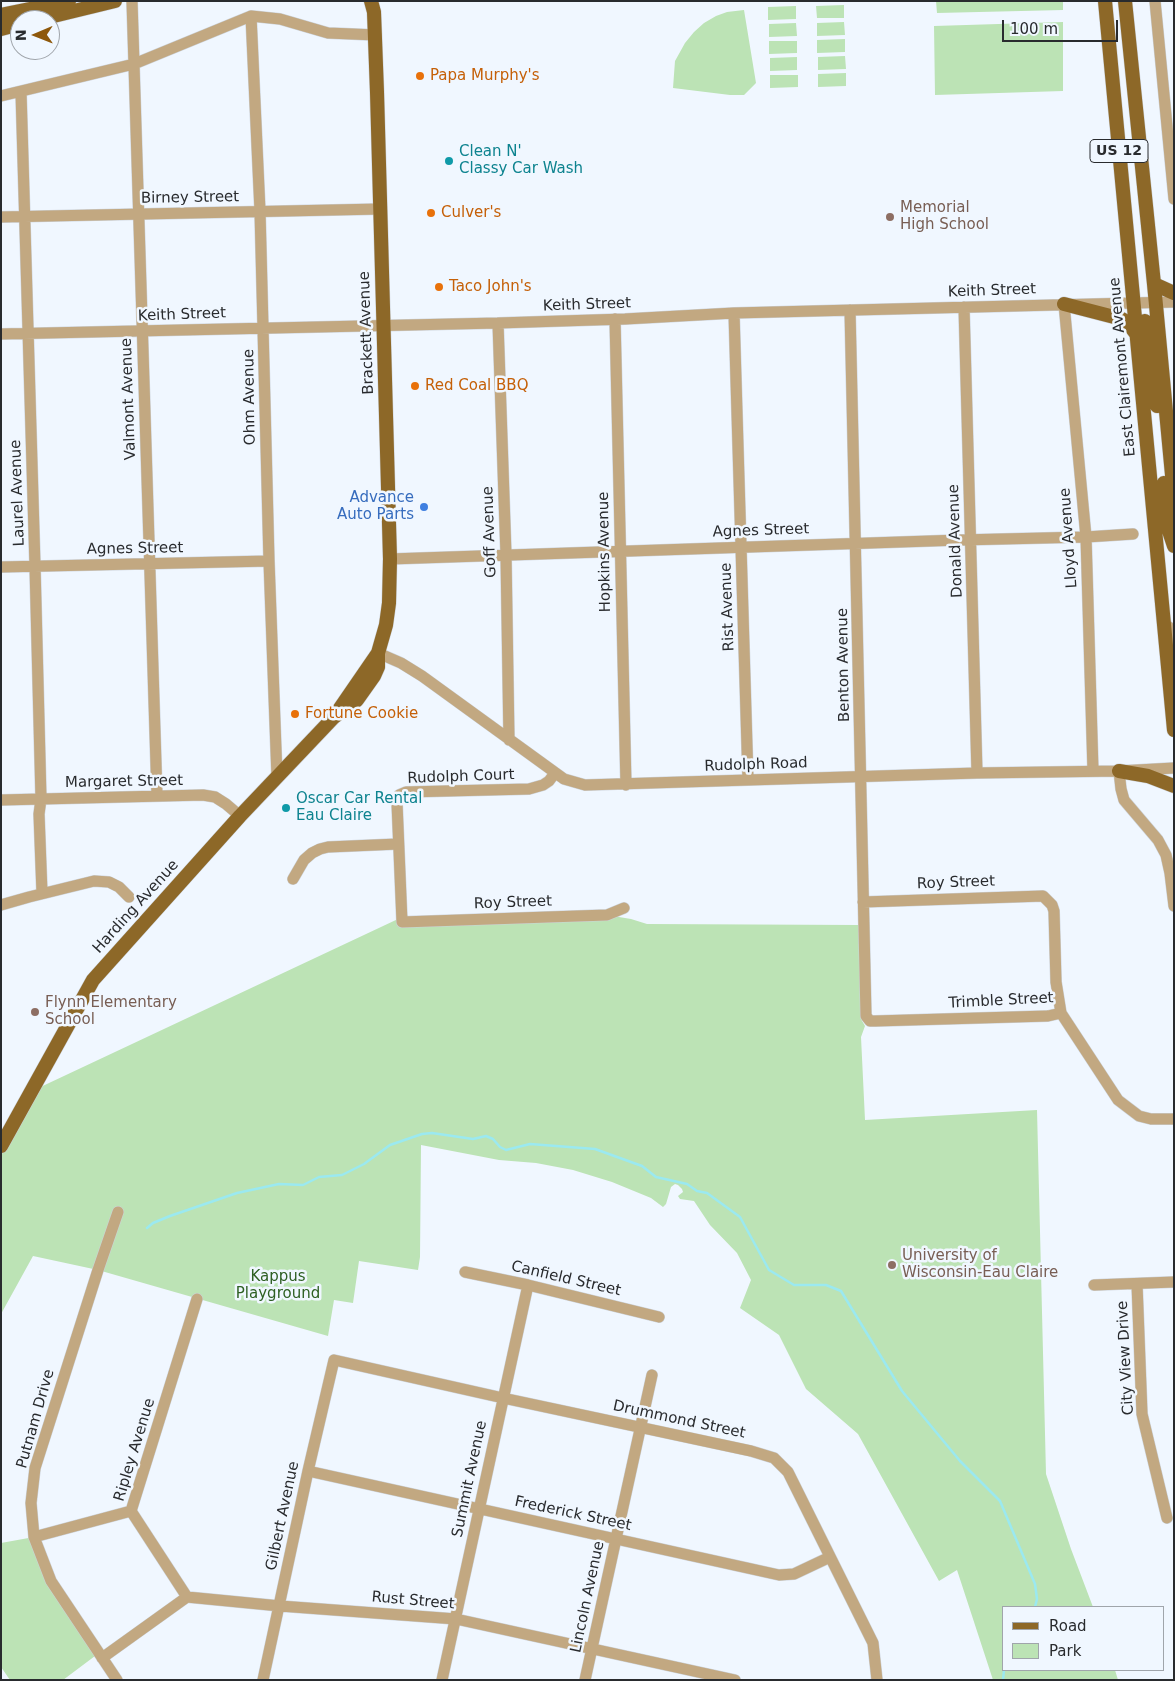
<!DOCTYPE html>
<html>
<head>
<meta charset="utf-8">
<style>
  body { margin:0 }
  #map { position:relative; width:1175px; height:1681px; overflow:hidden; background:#f0f7ff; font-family:"DejaVu Sans",sans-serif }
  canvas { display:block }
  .frame { position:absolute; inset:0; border:2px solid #292b2e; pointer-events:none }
  .legend { position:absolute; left:1002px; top:1606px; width:162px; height:65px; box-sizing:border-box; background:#f0f7ff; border:1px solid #a0a5ab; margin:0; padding:6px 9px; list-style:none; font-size:15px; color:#292b2e }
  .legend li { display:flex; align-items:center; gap:10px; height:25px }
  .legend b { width:25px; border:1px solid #a0a5ab }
  .north { position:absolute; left:10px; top:10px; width:50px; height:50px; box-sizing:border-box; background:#f0f7ff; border:1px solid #a0a5ab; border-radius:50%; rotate:269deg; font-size:14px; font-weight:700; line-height:20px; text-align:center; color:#292b2e }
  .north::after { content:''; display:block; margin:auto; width:18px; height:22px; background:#8e580b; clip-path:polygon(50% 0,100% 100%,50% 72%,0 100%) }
  .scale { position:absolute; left:1002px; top:20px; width:116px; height:22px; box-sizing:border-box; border:2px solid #292b2e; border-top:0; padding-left:6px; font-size:15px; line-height:18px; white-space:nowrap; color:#292b2e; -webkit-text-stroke:4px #f0f7ff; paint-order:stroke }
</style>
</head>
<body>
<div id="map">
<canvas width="1175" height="1681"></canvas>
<div class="frame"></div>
<ul class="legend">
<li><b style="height:6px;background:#8d6828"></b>Road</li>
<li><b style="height:14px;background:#bce3b5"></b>Park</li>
</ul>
<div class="north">N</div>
<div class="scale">100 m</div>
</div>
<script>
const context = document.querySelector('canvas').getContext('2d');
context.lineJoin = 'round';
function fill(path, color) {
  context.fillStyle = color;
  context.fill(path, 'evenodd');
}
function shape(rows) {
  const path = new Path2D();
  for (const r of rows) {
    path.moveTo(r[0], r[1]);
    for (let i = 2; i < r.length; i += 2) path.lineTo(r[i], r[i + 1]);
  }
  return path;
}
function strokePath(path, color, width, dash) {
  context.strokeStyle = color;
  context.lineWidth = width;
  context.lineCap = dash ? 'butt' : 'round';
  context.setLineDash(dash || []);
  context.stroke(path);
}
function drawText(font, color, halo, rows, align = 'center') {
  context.font = font + ' "DejaVu Sans",sans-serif';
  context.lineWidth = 5;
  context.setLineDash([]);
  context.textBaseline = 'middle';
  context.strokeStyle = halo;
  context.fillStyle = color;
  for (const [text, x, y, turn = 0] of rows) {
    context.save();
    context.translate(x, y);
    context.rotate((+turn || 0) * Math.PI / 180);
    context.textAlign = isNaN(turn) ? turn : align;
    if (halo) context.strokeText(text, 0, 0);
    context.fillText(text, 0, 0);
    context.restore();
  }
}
fill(shape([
  [936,1,1063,1,1063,10,937,13],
  [844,5,844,18,817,18,816,6],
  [796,6,796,19,768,20,768,7],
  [744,10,756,83,744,95,730,95,673,88,675,61,685,43,694,32,704,23,716,16,727,12],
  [844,22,845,35,817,36,817,23],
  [1063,22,1063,91,935,95,934,26],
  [796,23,797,36,769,37,769,24],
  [845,39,845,52,817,53,817,40],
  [769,41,797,41,797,53,769,54],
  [845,56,846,69,818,70,818,57],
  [797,57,797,70,770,71,770,58],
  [846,73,846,86,818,87,818,74],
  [770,75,798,75,798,87,770,88],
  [607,915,631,919,647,924,859,925,861,1019,865,1026,861,1037,865,1120,1037,1110,1046,1474,1071,1549,1093,1607,1004,1607,1004,1670,1115,1670,1118,1680,993,1680,957,1570,939,1581,858,1434,806,1389,779,1335,740,1308,751,1280,737,1253,710,1225,694,1201,680,1199,678,1196,683,1192,682,1189,678,1185,675,1184,671,1187,666,1204,663,1207,651,1198,612,1182,573,1170,536,1163,499,1160,421,1145,420,1257,418,1270,359,1261,353,1303,334,1300,328,1336,98,1270,33,1256,1,1314,1,1146,32,1091,398,919],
  [34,1537,51,1581,99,1653,63,1680,10,1680,1,1667,1,1543]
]), '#bce3b5');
strokePath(shape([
  [147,1228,153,1223,170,1216,237,1193,279,1184,303,1185,319,1177,342,1175,364,1164,390,1145,422,1134,432,1133,473,1139,486,1136,493,1139,500,1147,506,1150,530,1144,595,1149,642,1166,656,1177,687,1184,697,1191,707,1193,740,1217,769,1270,794,1285,826,1285,841,1291,902,1391,960,1461,1000,1501,1035,1584,1037,1599,1035,1607],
  [1003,1680,1004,1670]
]), '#9be9f0', 2.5);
const minor = shape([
  [132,1,157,796],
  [1155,1,1174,199],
  [251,16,260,211,269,561,277,777],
  [21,92,35,566,41,799,39,814,42,893],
  [1,96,134,64,251,16,280,19,328,33,376,35],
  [1,217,380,209],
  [1064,304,1086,537,1093,771],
  [964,307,977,773],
  [850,310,866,1016,870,1021,875,1021,1048,1016,1061,1013,1118,1100,1139,1116,1151,1119,1174,1119],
  [734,313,748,780],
  [615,319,626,785],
  [498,323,506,555,509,740],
  [1,334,498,323,625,319,734,313,1174,302],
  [390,559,960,540,1086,537,1133,534],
  [1,567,269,561],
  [1169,627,1174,645],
  [378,653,401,663,422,676,564,779,585,785,977,773,1119,771,1174,768],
  [1119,771,1121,789,1124,800,1158,840,1166,855,1170,873,1174,906],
  [555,773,549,781,543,785,529,789,406,792,399,795,397,803,402,922,607,915,624,908],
  [1,800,203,795,215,797,226,804,240,816],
  [293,879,304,860,312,853,320,849,328,847,398,844],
  [863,902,1043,896,1052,905,1054,911,1056,982,1061,1013],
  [1,905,29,897,94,881,109,882,119,887,129,897],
  [465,1272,528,1285,659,1317],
  [1137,1284,1142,1414,1167,1518],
  [1094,1285,1174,1282],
  [308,1471,779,1575,794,1574,830,1557],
  [34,1537,131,1511],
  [187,1597,131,1511,197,1299],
  [102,1658,187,1597,280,1606,456,1619,735,1680],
  [117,1680,51,1581,34,1537,31,1503,35,1468,98,1270,118,1212],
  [263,1680,308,1471,334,1360,503,1398,751,1451,774,1458,788,1472,873,1643,877,1680],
  [442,1680,528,1285],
  [585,1680,652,1375]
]);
const major = shape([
  [1105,1,1174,730],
  [1125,1,1154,284,1174,496],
  [1,15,69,1],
  [37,20,115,1],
  [1,29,20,24],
  [1154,284,1174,293],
  [1064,304,1122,319,1128,323,1137,335],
  [1145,321,1150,368,1157,406],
  [1164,483,1169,531,1174,546],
  [334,717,357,700,374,676,378,667,378,653,386,625,389,603,390,559,377,92,374,12,371,1],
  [1119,771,1148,776,1174,786],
  [1,1146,93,980,240,816,334,717,378,653]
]);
strokePath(minor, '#ccd2d9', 12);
strokePath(major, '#ccd2d9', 15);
strokePath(minor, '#c2a881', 11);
strokePath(major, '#8d6828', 14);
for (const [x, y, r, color] of [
  [420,76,5,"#e8710a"],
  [449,161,5,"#0f9aa8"],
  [431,213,5,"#e8710a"],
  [890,217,5,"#8d6e63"],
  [439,287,5,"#e8710a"],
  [415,386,5,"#e8710a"],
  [424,507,5,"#3f7fe0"],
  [295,714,5,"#e8710a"],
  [286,808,5,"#0f9aa8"],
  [35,1012,5,"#8d6e63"],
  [892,1265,5,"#8d6e63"]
]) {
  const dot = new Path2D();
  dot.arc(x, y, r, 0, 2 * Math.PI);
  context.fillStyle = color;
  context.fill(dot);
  strokePath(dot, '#f0f7ff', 2);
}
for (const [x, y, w] of [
  [1119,151,58]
]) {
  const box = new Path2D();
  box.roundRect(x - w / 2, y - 11.5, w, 23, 4);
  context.fillStyle = '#f0f7ff';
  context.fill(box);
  strokePath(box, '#292b2e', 1);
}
drawText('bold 14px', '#292b2e', null, [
  ["US 12",1119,151]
]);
drawText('15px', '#c56008', '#f0f7ff', [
  ["Papa Murphy's",430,76],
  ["Culver's",441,213],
  ["Taco John's",449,287],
  ["Red Coal BBQ",425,386],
  ["Fortune Cookie",305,714]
], 'left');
drawText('15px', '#0d838f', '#f0f7ff', [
  ["Clean N'",459,152],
  ["Classy Car Wash",459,169],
  ["Oscar Car Rental",296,799],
  ["Eau Claire",296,816]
], 'left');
drawText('15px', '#292b2e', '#f0f7ff', [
  ["Birney Street",190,198,-1],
  ["Keith Street",992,291,-2],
  ["Keith Street",587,305,-2],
  ["Keith Street",182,315,-2],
  ["Brackett Avenue",367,333,-92],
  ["East Clairemont Avenue",1123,367,-95],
  ["Ohm Avenue",250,397,-91],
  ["Valmont Avenue",129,399,-92],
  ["Laurel Avenue",18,493,-92],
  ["Agnes Street",761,531,-2],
  ["Goff Avenue",490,532,-92],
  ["Lloyd Avenue",1069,538,-94],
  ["Donald Avenue",956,541,-92],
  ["Agnes Street",135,549,-1],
  ["Hopkins Avenue",605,552,-91],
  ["Rist Avenue",728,607,-92],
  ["Benton Avenue",844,665,-91],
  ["Rudolph Road",756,765,-2],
  ["Rudolph Court",461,777,-2],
  ["Margaret Street",124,782,-1],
  ["Roy Street",956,883,-2],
  ["Roy Street",513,903,-2],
  ["Harding Avenue",136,907,-48],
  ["Trimble Street",1001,1001,-3],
  ["Canfield Street",566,1279,13],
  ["City View Drive",1126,1358,-93],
  ["Putnam Drive",36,1419,-74],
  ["Drummond Street",679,1420,12],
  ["Ripley Avenue",135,1450,-73],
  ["Summit Avenue",470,1479,-78],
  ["Frederick Street",573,1514,12],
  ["Gilbert Avenue",283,1516,-78],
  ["Lincoln Avenue",588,1597,-78],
  ["Rust Street",413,1601,5]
]);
drawText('15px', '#785e54', '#f0f7ff', [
  ["Memorial",900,208],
  ["High School",900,225],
  ["Flynn Elementary",45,1003],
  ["School",45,1020],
  ["University of",902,1256],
  ["Wisconsin-Eau Claire",902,1273]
], 'left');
drawText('15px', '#366cbe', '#f0f7ff', [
  ["Advance",414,498],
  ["Auto Parts",414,515]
], 'right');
drawText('15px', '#2e6023', '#f0f7ff', [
  ["Kappus",278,1277],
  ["Playground",278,1294]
]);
</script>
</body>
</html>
